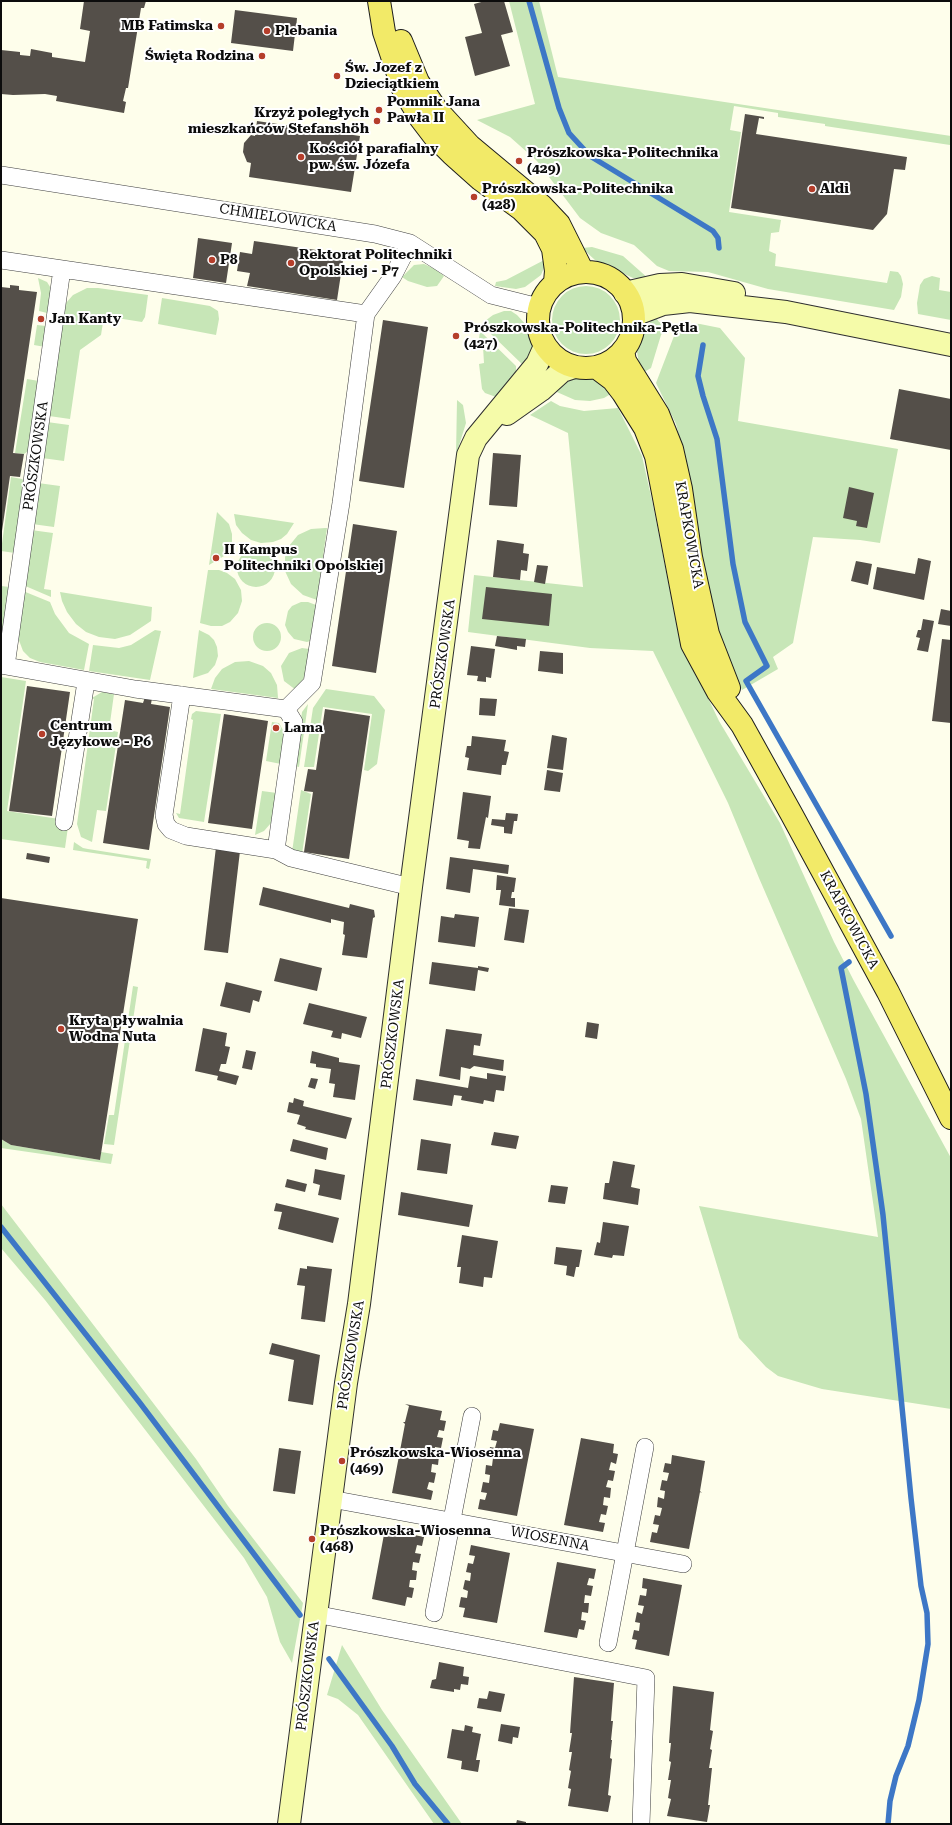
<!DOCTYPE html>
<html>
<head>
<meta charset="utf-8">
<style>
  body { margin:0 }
  #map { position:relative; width:952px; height:1825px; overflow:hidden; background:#fefeeb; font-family:"Roboto Serif",serif }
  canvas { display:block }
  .frame { position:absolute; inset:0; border:2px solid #0c0c0c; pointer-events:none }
</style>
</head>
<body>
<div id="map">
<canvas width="952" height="1825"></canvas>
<div class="frame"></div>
</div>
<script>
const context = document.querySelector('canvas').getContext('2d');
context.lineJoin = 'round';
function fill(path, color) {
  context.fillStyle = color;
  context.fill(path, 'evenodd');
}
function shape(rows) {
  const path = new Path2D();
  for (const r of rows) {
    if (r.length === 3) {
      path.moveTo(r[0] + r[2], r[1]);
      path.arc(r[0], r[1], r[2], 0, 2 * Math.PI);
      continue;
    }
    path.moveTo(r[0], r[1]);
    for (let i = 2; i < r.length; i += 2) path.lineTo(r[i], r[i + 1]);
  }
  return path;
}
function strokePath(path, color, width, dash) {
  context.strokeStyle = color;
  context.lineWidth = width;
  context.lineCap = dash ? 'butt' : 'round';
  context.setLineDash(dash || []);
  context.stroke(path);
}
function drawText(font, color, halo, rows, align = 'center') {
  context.font = font + ' "Roboto Serif",serif';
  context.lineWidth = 4;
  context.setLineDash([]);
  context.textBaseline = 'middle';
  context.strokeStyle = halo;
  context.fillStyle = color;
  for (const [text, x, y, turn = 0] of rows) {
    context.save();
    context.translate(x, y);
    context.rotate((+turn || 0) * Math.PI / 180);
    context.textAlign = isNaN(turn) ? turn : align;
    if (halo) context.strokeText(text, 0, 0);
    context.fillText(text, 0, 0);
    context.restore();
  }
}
fill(shape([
  [509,1,539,1,558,77,951,136,950,145,825,126,825,124,778,117,778,113,734,106,730,130,741,132,729,212,781,220,779,232,771,233,769,251,776,254,775,266,887,283,890,271,898,272,901,276,903,284,901,297,894,310,768,289,708,272,669,271,657,266,634,245,601,233,580,218,537,161,510,137,477,120,535,104],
  [592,247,623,256,649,279,633,278,595,260,582,248],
  [548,258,541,275,525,287,516,289,495,286,496,282,506,280],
  [424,264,435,269,444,276,437,286,427,287,408,281,402,277,414,265],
  [932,276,940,278,939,290,951,292,951,320,918,314,917,303,920,285,924,279],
  [38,278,47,282,52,290,45,347,34,345,37,325,46,326,47,313,39,311,41,293],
  [586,320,34],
  [87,288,98,288,148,295,145,317,142,322,104,316,101,335,80,350,70,419,49,416,62,317,66,303,73,295],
  [162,298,210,306,218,311,219,319,216,335,158,324],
  [504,311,511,311,517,315,529,328,533,346,531,358,526,368,491,334,489,324,485,321,493,315],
  [655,316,659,322,665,324,665,329,661,335,651,368,641,374,637,352,638,345,646,327],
  [679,323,700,324,720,328,745,358,738,421,898,449,880,543,860,540,813,537,793,643,773,657,778,669,742,690,724,650,711,609,690,479,676,424,656,383],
  [480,331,516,366,516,374,496,397,485,393,482,389,479,364,484,363,483,347,478,347],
  [582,376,594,378,614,392,604,398,590,401,575,400,550,389,568,377],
  [27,379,39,381,30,450,24,454,15,453],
  [457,400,463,405,466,423,456,455],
  [551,401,560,406,584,411,618,408,642,456,653,505,679,637,719,721,780,823,834,942,854,981,951,1158,951,1409,822,1389,778,1376,766,1367,739,1338,699,1206,878,1237,861,1119,846,1079,759,878,728,803,653,651,590,648,468,632,474,575,583,587,568,433,530,415],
  [47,422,69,425,64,461,42,458],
  [11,477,22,479,26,483,15,553,1,551],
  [38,483,60,486,54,527,32,524],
  [217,512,229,524,232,534,232,542,224,556,209,565],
  [234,514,294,523,287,534,281,539,273,542,261,543,251,540,242,533,236,525],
  [325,528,327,528,317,600,303,595,291,584,285,571,285,557,289,546,298,535,311,529],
  [31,530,53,533,44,589,51,590,51,597,23,585],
  [256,568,19],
  [208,570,219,570,227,573,235,579,241,590,242,601,238,613,230,622,222,626,211,626,200,623],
  [1,586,10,587,1,642],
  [23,591,50,602,55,614,69,633,89,644,84,670,40,662,30,658,23,651,17,635],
  [60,592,152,607,151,621,130,635,115,639,99,637,86,632,76,624,67,612,62,601],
  [301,602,308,602,316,605,310,641,307,642,294,639,288,632,285,625,288,611,292,606],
  [267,637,14],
  [155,630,161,631,150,680,89,671,93,645,119,648,131,645],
  [199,630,209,635,214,640,217,647,218,656,215,665,208,673,193,678],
  [302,648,309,649,305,674,302,683,296,690,284,681,281,666,289,653],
  [249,661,263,666,271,673,277,685,278,698,211,689,215,678,222,669,235,662],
  [1,677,26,681,7,811,59,819,68,827,65,848,1,839],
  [326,689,374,696,385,710,377,764,368,771,364,770,372,714,323,707,314,767,304,767,313,708],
  [102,692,114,694,109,730,118,732,106,811,97,810,92,842,81,837,77,824,94,699,92,698],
  [308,704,299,767,295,766,302,712],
  [196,711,221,714,204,822,179,818,176,813,180,814,193,720,191,719,192,714],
  [272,722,279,723,284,732,281,764,266,761],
  [301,790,311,794,302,854,292,852],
  [262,791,277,793,271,823,264,831,255,835],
  [74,842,83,848,88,849,151,859,149,869,146,868,147,861,73,850],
  [133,986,138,987,114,1145,104,1144,109,1115,114,1115],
  [1,1139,11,1145,100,1160,101,1152,113,1154,111,1164,1,1148],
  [1,1204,196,1459,228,1506,303,1603,292,1663,280,1642,267,1597,244,1558,45,1300,1,1248],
  [342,1645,382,1710,462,1824,434,1824,358,1715,338,1699,327,1695]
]), '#c7e6b7');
strokePath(shape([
  [529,1,559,108,569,133,590,156,713,231,718,238,719,248],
  [703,345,698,376,703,396,717,439,733,564,745,622,767,666,746,681,891,936],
  [849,962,841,968,866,1094,883,1215,911,1498,921,1586,927,1613,928,1644,919,1700,908,1746,896,1776,890,1801,888,1824],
  [1,1227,140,1403,300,1615],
  [329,1659,392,1746,415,1784,448,1824]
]), '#3d77c6', 5.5);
fill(shape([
  [84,1,146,1,144,8,141,8,128,88,126,88,123,101,126,102,124,113,56,101,57,96,45,94,13,95,1,94,1,50,20,52,20,55,30,56,31,49,52,53,52,57,85,62,90,31,80,29],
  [485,1,504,1,513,32,501,35,510,66,475,76,465,37,482,33,474,4],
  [235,10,297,18,296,29,301,29,300,34,295,34,293,51,231,43],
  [745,114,764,117,764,119,759,118,756,134,907,157,905,170,894,169,887,214,873,230,731,208],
  [257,121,360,136,351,192,249,177,251,163,247,162,243,152,244,143,251,135,255,136],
  [198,238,232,243,226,283,193,278],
  [254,241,344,254,337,300,247,286,250,273,237,271,240,252,252,254],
  [10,285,19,286,19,290,37,292,13,453,24,454,20,477,10,476,2,531,1,287,10,288],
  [383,320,428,327,404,488,359,481],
  [899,389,951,399,951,450,890,439],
  [493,453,521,455,517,507,489,505],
  [849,487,874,493,867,528,856,526,857,521,843,518],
  [353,524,397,531,376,673,332,666],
  [497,540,524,544,523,553,529,554,527,571,521,570,520,580,493,577],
  [918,558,931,561,924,600,873,589,877,567,915,574],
  [856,561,872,564,868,585,851,581],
  [537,565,548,566,545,584,534,582],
  [486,587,552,594,549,626,482,619],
  [941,609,951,611,951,626,938,624],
  [923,619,934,621,928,652,917,650,920,638,916,637,918,630,921,630],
  [497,636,526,639,525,647,517,646,517,650,495,646],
  [942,639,951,640,951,723,932,721],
  [471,646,495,649,491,678,486,677,486,682,477,681,478,676,467,675],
  [540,651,563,653,563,674,538,671],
  [27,686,70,692,52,816,9,811],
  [145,697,152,698,151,704,170,707,149,850,103,843,125,700,143,703],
  [480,698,497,699,495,716,479,715],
  [325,709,370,716,349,859,304,852,313,792,304,791,308,769,316,770],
  [224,714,268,721,252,829,208,823],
  [552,735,567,738,563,770,547,768],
  [472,736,506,740,504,751,509,752,506,765,502,765,501,775,467,770,469,758,465,757,467,746,471,746],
  [547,770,563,773,560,792,544,790],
  [463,792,491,796,488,818,486,817,480,849,468,848,469,841,457,839],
  [506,813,518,814,517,821,514,821,512,834,504,833,504,827,491,825,492,819,505,820],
  [216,847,240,851,228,953,204,950],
  [27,853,50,857,49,863,26,859],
  [450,857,509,865,508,874,473,869,470,893,446,889],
  [497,875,516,878,514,892,512,892,511,898,515,898,515,907,499,905,501,890,496,890],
  [263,887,349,908,350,904,374,910,375,917,373,918,367,958,342,955,345,935,343,934,344,922,331,919,331,923,259,905],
  [1,898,138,919,100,1160,11,1145,1,1139],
  [509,908,529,910,524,943,504,940],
  [455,914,479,917,475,947,438,942,441,916,454,918],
  [280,958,322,968,317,991,274,981],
  [432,962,478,968,478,966,489,968,488,972,478,970,475,991,429,984],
  [226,982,262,991,259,1002,253,1000,250,1013,220,1006],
  [309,1003,367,1017,361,1038,342,1033,341,1039,331,1037,333,1031,303,1024],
  [587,1022,599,1024,597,1039,585,1037],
  [203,1028,227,1033,225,1046,230,1047,226,1064,221,1064,219,1071,239,1076,236,1085,217,1080,218,1076,195,1071],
  [446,1029,482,1034,480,1046,474,1045,473,1055,504,1060,503,1071,474,1066,470,1069,461,1067,460,1080,439,1076],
  [246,1050,256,1052,252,1070,242,1068],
  [312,1051,339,1058,339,1062,360,1065,355,1100,333,1097,335,1084,329,1083,331,1069,316,1067,316,1064,310,1063],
  [487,1073,506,1076,504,1091,496,1090,494,1102,484,1100,483,1104,461,1100,462,1096,454,1095,452,1106,413,1100,416,1079,468,1088,470,1076,487,1079],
  [311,1078,318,1079,315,1089,308,1087],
  [294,1098,304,1101,303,1106,352,1118,346,1139,305,1129,306,1127,297,1124,300,1115,287,1112,289,1102,293,1103],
  [494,1132,519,1136,516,1149,491,1145],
  [293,1139,328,1148,326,1160,290,1151],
  [421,1139,451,1144,447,1174,417,1170],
  [613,1161,635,1165,631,1187,640,1189,638,1205,603,1199,605,1183,609,1183],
  [315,1169,345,1175,341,1200,318,1195,320,1185,313,1183],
  [287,1179,307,1184,305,1192,285,1187],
  [551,1185,568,1187,565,1204,548,1202],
  [401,1192,473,1205,469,1227,398,1215],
  [276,1203,339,1218,333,1243,278,1229,282,1212,274,1211],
  [603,1222,629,1226,624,1256,613,1255,612,1258,594,1255,597,1242,600,1243],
  [462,1235,498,1241,492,1278,484,1277,483,1287,459,1283,461,1267,457,1267],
  [556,1247,582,1250,579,1267,576,1267,574,1277,566,1275,567,1266,554,1264],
  [307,1266,332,1269,325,1322,301,1319,305,1286,297,1285,300,1268,307,1269],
  [272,1343,320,1355,313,1405,288,1401,294,1360,269,1354],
  [405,1404,442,1411,440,1420,446,1421,444,1431,439,1430,437,1437,443,1438,441,1448,435,1447,434,1455,439,1456,438,1465,432,1464,431,1472,436,1473,434,1483,429,1482,427,1489,433,1491,431,1500,392,1493,405,1424,403,1422,405,1422,409,1406],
  [500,1423,534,1429,517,1516,478,1509,480,1499,485,1500,487,1493,481,1492,483,1482,489,1483,490,1475,485,1474,486,1465,492,1466,493,1458,488,1457,490,1447,495,1448,497,1441,491,1440,493,1430,498,1431],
  [581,1438,614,1444,613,1453,618,1454,616,1464,611,1462,609,1470,615,1471,613,1481,608,1480,606,1487,611,1488,610,1498,604,1497,603,1505,608,1506,606,1515,601,1514,599,1522,605,1523,603,1532,564,1525],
  [279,1448,301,1451,295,1494,273,1491],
  [672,1455,705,1461,700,1491,702,1493,700,1492,689,1549,650,1542,652,1532,657,1533,659,1525,653,1524,655,1515,660,1516,662,1508,657,1507,658,1497,664,1499,665,1491,660,1490,662,1480,667,1481,669,1473,663,1472,665,1463,671,1464],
  [385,1529,424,1537,422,1546,417,1545,415,1553,421,1554,419,1563,413,1562,412,1570,417,1571,416,1580,410,1580,409,1587,414,1588,412,1598,407,1597,405,1606,372,1599],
  [471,1545,510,1553,497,1623,463,1617,465,1608,459,1607,461,1597,467,1598,468,1591,463,1589,465,1580,470,1581,471,1573,466,1572,468,1563,473,1564,475,1556,469,1555],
  [557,1562,596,1569,594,1579,589,1578,587,1585,593,1586,591,1596,585,1595,584,1603,589,1603,588,1613,582,1612,581,1620,586,1621,584,1630,579,1629,577,1638,544,1632],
  [643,1578,682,1585,669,1656,635,1649,637,1640,632,1639,634,1630,639,1631,640,1623,635,1622,637,1612,642,1614,644,1606,638,1605,640,1595,646,1596,647,1589,642,1588],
  [439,1662,464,1667,463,1676,469,1677,468,1685,461,1684,460,1690,454,1689,454,1692,430,1688,432,1680,436,1679],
  [574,1677,614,1683,611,1721,613,1721,611,1740,612,1740,610,1758,612,1759,608,1795,611,1796,608,1812,568,1806,571,1789,568,1788,571,1771,569,1770,572,1752,569,1752,572,1733,570,1733],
  [673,1686,714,1692,710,1730,713,1731,710,1749,712,1750,709,1768,712,1768,708,1805,710,1805,707,1822,667,1816,671,1799,668,1798,671,1780,668,1780,671,1762,669,1761,671,1743,669,1743],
  [489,1691,505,1694,501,1712,477,1708,479,1698,487,1699],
  [501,1724,520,1727,518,1738,513,1737,512,1744,498,1741],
  [465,1725,473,1727,472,1732,481,1734,476,1760,480,1760,478,1772,461,1769,462,1761,447,1758,452,1729,464,1731],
  [517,1820,526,1822,526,1824,516,1824]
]), '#544f49');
const street = shape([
  [1,175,375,234,410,243,491,295,539,307],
  [1,260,62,269],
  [1,665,135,689,286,709],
  [6,666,62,269,366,314],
  [182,695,164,815,166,824,171,830,186,836,276,850,291,858,411,887],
  [286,709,312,683,341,503,366,314,393,276,410,243],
  [64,822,86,682],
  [276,850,294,722,286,709],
  [331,1499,683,1564],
  [434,1613,472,1416],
  [315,1614,646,1678,641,1824],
  [608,1643,645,1447]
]);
const secondary = shape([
  [625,293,660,285,682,284,734,293],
  [634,315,663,304,690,301,786,312,951,345],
  [507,414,541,390,562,371,574,367],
  [289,1824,346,1383,359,1304,411,887,468,455,476,438,537,364,545,346]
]);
const primary = shape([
  [379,1,384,32,403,89,421,119,434,136,452,154,480,179,521,209,545,233,553,249,556,271,555,282],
  [401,41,418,82,436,109,470,146,542,206,559,224,583,272],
  [586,320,48],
  [623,351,625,361,658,414,672,449,681,489,691,557,708,634,729,688],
  [597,368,613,380,623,393,645,428,656,456,692,644,718,692,742,725,792,815,888,992,951,1118]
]);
strokePath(street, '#3f3f3f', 18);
strokePath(secondary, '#2e2e2e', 24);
strokePath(primary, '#1d1d1d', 24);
strokePath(street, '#fff', 17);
strokePath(secondary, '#f5fba9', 22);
strokePath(primary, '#f2ea68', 22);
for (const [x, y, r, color] of [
  [221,26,4,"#b53e2b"],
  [267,31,4,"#b53e2b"],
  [262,56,4,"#b53e2b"],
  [337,76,4,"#b53e2b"],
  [379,110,4,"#b53e2b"],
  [377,121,4,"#b53e2b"],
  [301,157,4,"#b53e2b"],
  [519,161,4,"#b53e2b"],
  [812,189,4,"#b53e2b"],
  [474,197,4,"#b53e2b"],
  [212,260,4,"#b53e2b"],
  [291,263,4,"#b53e2b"],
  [41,319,4,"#b53e2b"],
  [456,336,4,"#b53e2b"],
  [216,558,4,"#b53e2b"],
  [276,728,4,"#b53e2b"],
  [42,734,4,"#b53e2b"],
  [61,1029,4,"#b53e2b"],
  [342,1461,4,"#b53e2b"],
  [312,1539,4,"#b53e2b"]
]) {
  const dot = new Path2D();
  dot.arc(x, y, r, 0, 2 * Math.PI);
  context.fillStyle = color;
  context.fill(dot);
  strokePath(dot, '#fff', 1.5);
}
drawText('bold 14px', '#0c0c0c', '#fff', [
  ["MB Fatimska",213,26,"right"],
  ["Plebania",275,31],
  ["Święta Rodzina",254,56,"right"],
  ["Św. Jozef z",345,68],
  ["Dzieciątkiem",345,84],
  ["Pomnik Jana",387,102],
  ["Pawła II",387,118],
  ["Krzyż poległych",369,113,"right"],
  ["mieszkańców Stefanshöh",369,129,"right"],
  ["Kościół parafialny",309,149],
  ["pw. św. Józefa",309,165],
  ["Prószkowska-Politechnika",527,153],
  ["(429)",527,169],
  ["Prószkowska-Politechnika",482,189],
  ["(428)",482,205],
  ["Aldi",820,189],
  ["Rektorat Politechniki",299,255],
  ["Opolskiej - P7",299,271],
  ["P8",220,260],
  ["Jan Kanty",49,319],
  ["Prószkowska-Politechnika-Pętla",464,328],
  ["(427)",464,344],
  ["II Kampus",224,550],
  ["Politechniki Opolskiej",224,566],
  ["Centrum",50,726],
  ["Językowe - P6",50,742],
  ["Lama",284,728],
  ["Kryta pływalnia",69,1021],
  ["Wodna Nuta",69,1037],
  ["Prószkowska-Wiosenna",350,1453],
  ["(469)",350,1469],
  ["Prószkowska-Wiosenna",320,1531],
  ["(468)",320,1547]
], 'left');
drawText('14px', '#0c0c0c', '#fff', [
  ["CHMIELOWICKA",278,218,9],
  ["PRÓSZKOWSKA",36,456,-82],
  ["KRAPKOWICKA",689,535,80],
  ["PRÓSZKOWSKA",443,654,-82],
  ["KRAPKOWICKA",849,920,62],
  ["PRÓSZKOWSKA",393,1034,-83],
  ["PRÓSZKOWSKA",351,1355,-81],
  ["WIOSENNA",550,1539,11],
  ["PRÓSZKOWSKA",308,1676,-83]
]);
</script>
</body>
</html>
